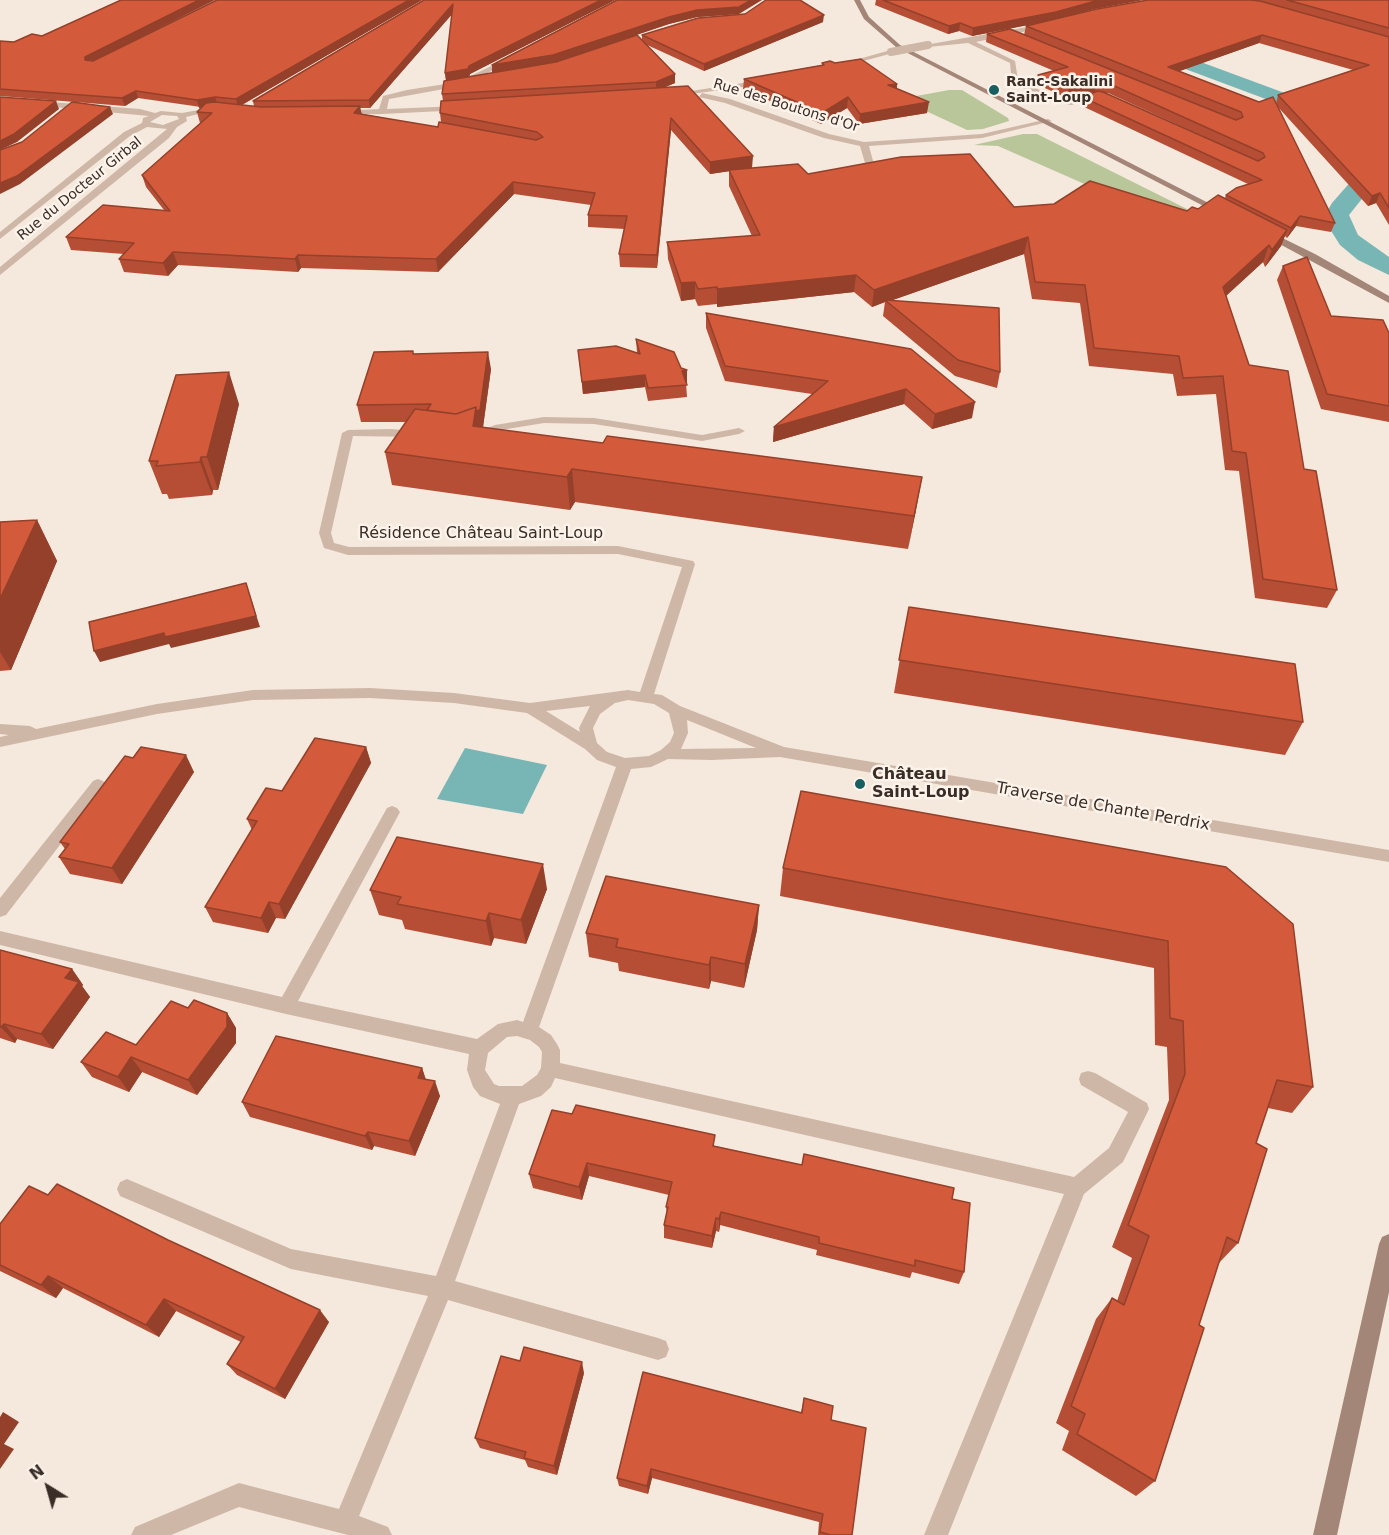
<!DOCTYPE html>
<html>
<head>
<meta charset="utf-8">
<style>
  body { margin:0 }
  #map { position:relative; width:1389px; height:1535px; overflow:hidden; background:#f5e8dc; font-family:"DejaVu Sans",sans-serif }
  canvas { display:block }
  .north { position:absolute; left:18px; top:1457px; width:60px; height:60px; -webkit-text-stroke:4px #fcf3ea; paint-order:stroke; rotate:323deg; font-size:16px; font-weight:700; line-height:24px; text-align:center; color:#3a2d28 }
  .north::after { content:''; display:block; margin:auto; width:21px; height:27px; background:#3a2d28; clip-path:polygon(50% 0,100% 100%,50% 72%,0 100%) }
</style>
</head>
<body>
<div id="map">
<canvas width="1389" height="1535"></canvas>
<div class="north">N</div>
</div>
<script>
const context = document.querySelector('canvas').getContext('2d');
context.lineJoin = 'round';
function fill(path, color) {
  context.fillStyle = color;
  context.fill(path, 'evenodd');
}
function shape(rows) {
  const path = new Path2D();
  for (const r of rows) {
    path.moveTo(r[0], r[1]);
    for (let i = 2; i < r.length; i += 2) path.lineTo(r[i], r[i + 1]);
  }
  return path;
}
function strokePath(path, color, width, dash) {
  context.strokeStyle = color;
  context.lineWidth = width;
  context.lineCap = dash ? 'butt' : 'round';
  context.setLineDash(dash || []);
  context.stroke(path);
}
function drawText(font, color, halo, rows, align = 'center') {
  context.font = font + ' "DejaVu Sans",sans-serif';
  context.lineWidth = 5;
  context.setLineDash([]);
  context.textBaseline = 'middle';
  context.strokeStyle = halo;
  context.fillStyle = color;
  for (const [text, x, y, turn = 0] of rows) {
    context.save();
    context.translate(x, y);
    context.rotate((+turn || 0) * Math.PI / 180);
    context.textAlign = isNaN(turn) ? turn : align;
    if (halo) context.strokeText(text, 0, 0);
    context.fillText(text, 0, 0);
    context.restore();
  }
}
fill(shape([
  [949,90,962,90,1008,118,1009,121,983,129,967,130,900,99],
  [1023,134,1037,134,1271,251,1121,200,998,146,974,145]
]), '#b9c69a');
fill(shape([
  [465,748,547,765,523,814,437,799]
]), '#78b5b5');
fill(shape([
  [1144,41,1336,112,1339,116,1336,120,1329,122,1322,120,1137,51,1135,47,1137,43,1144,41],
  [1389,143,1389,165,1349,215,1358,235,1389,257,1389,275,1358,260,1340,245,1328,226,1325,215,1332,203,1375,154,1379,144,1389,143]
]), '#78b5b5');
fill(shape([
  [1044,24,1046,27,976,42,1015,61,1018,80,1057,98,1071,101,1099,94,1102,98,1071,105,1052,102,1012,83,1010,63,968,43,928,47,925,45,1044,24],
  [891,50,893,53,841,67,837,65,891,50],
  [508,58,513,59,466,85,389,99,387,109,460,106,463,106,463,110,382,114,341,115,337,113,341,111,379,109,383,96,407,90,458,82,508,58],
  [762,80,765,84,676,96,672,94,762,80],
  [702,93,730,99,829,134,864,142,982,134,1048,119,1052,121,982,138,869,146,876,172,862,174,859,174,859,170,867,170,860,146,824,138,725,103,699,97,702,93],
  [0,98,140,109,155,113,161,111,182,113,215,107,219,109,186,117,187,121,177,127,169,138,0,275,0,267,167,129,147,127,130,136,0,239,0,232,124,132,142,123,143,118,149,116,0,102,0,98],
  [162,115,177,116,179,119,163,125,150,122,162,115],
  [544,417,594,418,702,435,739,428,745,431,739,434,702,441,594,424,544,423,501,430,476,438,470,435,495,425,544,417],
  [390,429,418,431,424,434,418,437,353,436,331,533,334,543,349,547,618,546,693,561,695,564,654,694,662,695,680,706,784,747,1389,850,1389,862,780,757,712,760,668,759,651,767,631,769,539,1027,551,1035,557,1044,560,1050,560,1063,1074,1177,1109,1148,1128,1112,1081,1085,1079,1079,1081,1073,1088,1071,1095,1073,1147,1103,1149,1109,1123,1162,1084,1194,948,1535,924,1535,1064,1194,555,1078,551,1087,541,1096,519,1104,455,1281,658,1338,666,1341,669,1349,666,1357,658,1360,448,1300,359,1516,388,1527,392,1535,348,1535,239,1507,171,1535,131,1535,135,1527,239,1483,339,1509,428,1296,291,1269,120,1196,117,1189,120,1182,127,1179,291,1249,436,1276,500,1104,480,1096,473,1087,467,1070,469,1054,286,1014,0,945,0,931,282,997,387,808,392,806,397,808,400,812,298,1001,477,1039,498,1024,517,1020,523,1022,616,767,597,760,585,749,527,713,454,703,370,698,253,700,157,714,0,747,0,737,9,735,0,734,0,724,30,726,36,729,157,704,253,690,370,688,454,693,530,703,628,690,640,692,682,567,618,554,348,555,324,548,319,533,342,433,348,430,390,429],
  [628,700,654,704,669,713,674,733,670,742,661,750,649,756,625,758,607,752,597,743,593,728,600,714,615,703,628,700],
  [590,706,579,728,580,732,546,711,590,706],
  [687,720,756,748,681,749,688,733,687,720],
  [517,1036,530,1040,539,1047,542,1052,541,1068,537,1075,522,1086,499,1086,494,1084,485,1070,488,1053,507,1037,517,1036],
  [98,779,103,781,106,785,103,789,6,915,0,917,0,898,93,781,98,779]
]), '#cfb7a7');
fill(shape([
  [854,0,860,0,869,17,900,45,1228,213,1221,215,896,47,864,19,854,0],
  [1264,229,1315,254,1389,296,1389,303,1261,234,1260,232,1264,229],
  [1389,1234,1389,1292,1337,1535,1313,1535,1379,1244,1382,1237,1389,1234]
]), '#a38678');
strokePath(shape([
  [891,52,928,45]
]), '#cfb7a7', 8);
fill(shape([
  [217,0,422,0,242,105,254,106,253,101,424,0,615,0,470,74,469,77,492,73,617,0,739,14,697,17,669,24,555,62,642,40,642,35,823,22,704,71,645,44,675,74,675,83,665,87,752,168,808,174,1014,207,1187,211,1198,209,1225,198,1226,195,1248,184,1080,105,1082,97,1095,92,1067,98,1036,84,1038,75,1054,71,986,42,987,34,1024,35,1026,26,1042,22,972,36,959,31,948,34,875,5,876,0,1143,0,1094,9,1067,16,1148,0,1389,0,1389,225,1376,203,1368,206,1277,106,1335,223,1331,232,1296,226,1287,238,1285,236,1281,246,1265,267,1263,262,1226,296,1249,365,1304,469,1337,590,1327,608,1255,598,1239,471,1225,470,1216,394,1177,396,1173,374,1089,366,1080,303,1032,299,1024,254,890,301,1000,372,997,388,955,376,883,316,885,302,872,307,854,292,717,307,717,304,698,306,695,299,681,301,668,259,667,242,752,236,729,186,729,171,710,174,671,130,657,268,620,267,619,254,625,229,588,227,588,215,591,205,514,194,438,272,301,268,298,272,178,265,168,276,124,272,119,259,124,254,71,250,66,237,164,210,146,187,142,175,200,123,197,112,201,107,138,98,125,106,0,96,0,41,93,61],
  [452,14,445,73,446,80,442,94,443,101,440,113,441,122,438,127,362,114,360,108,370,108],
  [1259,43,1353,70,1278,95,1276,104,1259,102,1179,71],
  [1104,93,1108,93,1207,138],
  [822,63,897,84,897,89,927,113,859,124,847,108,821,124,743,89,744,79,822,65],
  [1283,266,1331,316,1389,333,1389,422,1321,409,1277,280],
  [706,313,911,349,972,418,932,429,904,404,773,442,774,427,812,394,725,381,706,328],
  [636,339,681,368,687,383,686,383,687,397,648,401,645,387,583,394,578,350,637,353],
  [414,354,491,369,483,427,916,510,908,549,575,502,570,510,392,485,385,452,406,422,361,422,357,405],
  [239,404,218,490,213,490,212,495,169,499,167,494,162,494,149,461],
  [37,520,57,561,11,670,0,671,0,522],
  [909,607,1303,722,1285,755,894,693],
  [366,747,371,763,285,919,276,918,268,933,213,922,205,907,252,830,247,819,282,791],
  [133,758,194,772,122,884,70,874,59,857,65,849,60,842],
  [1226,867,1313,1087,1292,1113,1268,1108,1256,1143,1238,1243,1218,1264,1199,1325,1155,1481,1136,1496,1062,1450,1069,1431,1056,1423,1096,1319,1112,1298,1117,1301,1132,1258,1112,1247,1169,1100,1167,1047,1155,1045,1154,968,780,896,783,868],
  [547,889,526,944,494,938,491,946,405,929,402,920,379,915,370,890],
  [759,905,757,930,744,988,711,981,709,989,619,971,618,963,589,957,586,933],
  [0,950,72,969,83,985,82,986,90,997,53,1049,17,1039,15,1043,0,1038],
  [188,1008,227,1013,236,1028,236,1043,197,1095,142,1072,129,1092,92,1077,81,1062,136,1045],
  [422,1068,426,1080,440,1096,415,1156,374,1146,372,1150,250,1117,242,1102],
  [572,1114,952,1199,964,1272,959,1284,912,1272,910,1278,816,1255,817,1250,720,1225,719,1232,716,1231,712,1248,664,1238,664,1225,667,1214,666,1207,669,1195,589,1176,582,1200,533,1188,529,1174],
  [0,1224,329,1322,285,1399,237,1375,227,1364,241,1342,176,1311,159,1337,63,1288,56,1298,0,1271],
  [584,1373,557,1475,528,1467,525,1460,480,1448,475,1438],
  [804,1398,831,1420,852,1535,818,1535,819,1522,652,1478,648,1494,619,1486,617,1478,801,1412]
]), '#b54e34');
fill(shape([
  [199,0,215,0,88,64,85,60,85,57],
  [409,0,422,0,238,107,236,99],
  [601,0,615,0,470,74,469,77,446,81,445,73,469,66],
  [751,0,762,0,739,14,697,17,669,24,553,63,492,73,492,65,669,17,697,10],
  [1099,0,1143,0,1094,9,1054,20,972,36,973,28],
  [453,4,454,12,370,108,369,100],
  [824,15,823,22,704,71,704,64],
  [960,23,959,31,948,34,949,26],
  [1262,35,1259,43,1166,76,1168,67],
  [675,74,675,83,656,91,656,82],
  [1097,83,1095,92,1067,98,1069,89],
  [897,84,896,94,888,85],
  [136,91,138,98,125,106,122,98],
  [215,97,218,105,199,108,197,100],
  [848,97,847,108,821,124,822,113],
  [56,101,59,109,17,142,0,150,0,141],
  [929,102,927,113,859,124,860,114],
  [360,106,362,117,354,113],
  [110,107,113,114,20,184,0,194,0,183],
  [671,118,671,130,657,268,657,255],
  [753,156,752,168,710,174,710,162],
  [513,182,514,194,438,272,436,259],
  [1380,193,1376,203,1368,206,1372,196],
  [1300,216,1296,226,1287,238,1291,228],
  [1287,230,1281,246,1265,267,1272,250],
  [1028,237,1024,254,887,302,885,300,885,302,872,307,874,290],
  [1269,245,1263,262,1217,304,1223,287],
  [173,252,178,265,168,276,163,263],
  [298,255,301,268,298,272,295,259],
  [856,275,854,292,717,307,717,289],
  [695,282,695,299,681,301,681,283],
  [488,352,491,369,483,427,461,435],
  [687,370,687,383,682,383,682,371],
  [229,372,239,404,218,490,207,457],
  [645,375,645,387,583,394,582,382],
  [906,389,904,404,773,442,774,427],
  [975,402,972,418,932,429,935,414],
  [201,457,213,490,212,495,200,462],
  [572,469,575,502,570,510,567,477],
  [922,477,916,510,908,549,914,516],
  [37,520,57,561,11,670,0,652,0,599],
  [246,583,260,627,171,648,169,644,100,662,94,651],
  [366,747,371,763,285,919,279,904],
  [186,755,194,772,122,884,112,868],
  [543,864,547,889,526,944,521,920],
  [269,902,276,918,268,933,261,918],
  [759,905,757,930,744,988,745,964],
  [489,913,494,938,491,946,486,921],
  [711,957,711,981,709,989,709,965],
  [72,969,83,985,82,986,90,997,53,1049,41,1034,65,978],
  [227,1013,236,1028,236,1043,197,1095,188,1080],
  [4,1024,17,1039,15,1043,1,1027],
  [131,1057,142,1072,129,1092,118,1077],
  [422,1068,427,1083,418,1078],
  [435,1081,440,1096,415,1156,409,1141],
  [368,1132,374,1146,372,1150,365,1136],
  [587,1163,589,1176,582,1200,579,1187],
  [721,1212,720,1225,719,1232,719,1219],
  [716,1218,716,1231,712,1248,712,1236],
  [48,1276,63,1288,56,1298,41,1285],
  [164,1299,176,1311,159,1337,146,1325],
  [320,1310,329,1322,285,1399,275,1389],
  [582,1362,584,1373,557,1475,554,1466],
  [3,1412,19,1422,4,1444,14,1449,0,1469,0,1417],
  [651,1469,652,1478,648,1494,647,1486]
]), '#94402a');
const building = shape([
  [121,0,199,0,85,57,85,60,93,61,217,0,409,0,236,99,215,97,197,100,136,91,122,98,0,89,0,41,14,42,32,34,42,36,121,0],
  [424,0,601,0,469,66,468,69,445,73,453,4,369,100,253,101,424,0],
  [617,0,751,0,739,7,697,10,669,17,553,55,492,65,617,0],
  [766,0,800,0,824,15,704,64,642,35,698,18,745,14,766,0],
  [883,0,1099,0,1056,12,973,28,960,23,949,26,883,0],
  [1148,0,1250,0,1260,1,1389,37,1389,208,1380,193,1372,196,1278,95,1369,65,1262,35,1168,67,1259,102,1273,97,1335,223,1300,216,1291,228,1226,195,1236,188,1262,180,1082,97,1098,91,1103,92,1258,161,1265,157,1263,153,1110,84,1097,83,1069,89,1038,75,1068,67,987,34,1010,29,1236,120,1243,117,1241,112,1026,26,1097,9,1148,0],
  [1287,0,1389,0,1389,28,1287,0],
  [637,35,675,74,656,82,442,94,444,81,556,62,637,35],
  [861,59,897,84,888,85,929,102,860,114,848,97,822,113,744,79,824,65,822,63,830,61,835,63,861,59],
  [688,86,753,156,710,162,671,118,657,255,619,254,627,216,588,215,595,193,513,182,436,259,298,255,295,259,173,252,163,263,119,259,134,243,66,237,103,205,170,211,142,175,212,113,197,112,206,103,215,102,261,107,360,106,354,113,438,127,439,122,536,140,543,137,537,132,440,113,441,101,688,86],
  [0,97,56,101,14,134,0,141,0,97],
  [72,102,110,107,17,176,0,183,0,150,22,142,72,102],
  [970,154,1014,207,1054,204,1090,181,1187,211,1192,207,1198,209,1218,195,1287,230,1272,250,1269,245,1223,287,1249,365,1288,371,1304,469,1316,471,1337,590,1263,579,1246,453,1232,451,1223,376,1183,378,1179,356,1094,348,1085,285,1035,282,1028,237,874,290,856,275,717,289,717,287,698,289,695,282,681,283,667,242,760,235,729,170,798,164,808,174,901,157,970,154],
  [1307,257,1331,316,1383,320,1389,333,1389,406,1327,394,1283,266,1307,257],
  [885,300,999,308,1000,372,958,360,885,300],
  [706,313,911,349,975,402,935,414,906,389,774,427,828,381,725,366,706,313],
  [636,339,674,352,681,368,687,370,682,371,687,385,648,388,645,375,582,382,578,350,616,346,640,354,636,339],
  [413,351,413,354,488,352,480,410,476,411,476,407,456,414,427,410,431,404,357,405,374,352,413,351],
  [229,372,207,457,201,457,200,462,156,466,158,461,149,461,176,375,229,372],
  [476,407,473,426,603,443,607,436,922,477,914,516,572,469,567,477,385,452,415,409,456,414,476,407],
  [37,520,0,599,0,522,37,520],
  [246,583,256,616,165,637,164,633,94,651,89,622,246,583],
  [909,607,1295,664,1303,722,899,660,909,607],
  [315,738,366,747,279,904,269,902,261,918,205,907,257,821,247,819,266,788,282,791,315,738],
  [141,747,186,755,112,868,59,857,69,844,60,842,125,756,133,758,141,747],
  [801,791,1226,867,1293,924,1313,1087,1277,1080,1256,1143,1267,1149,1238,1243,1227,1237,1199,1325,1204,1328,1155,1481,1077,1434,1085,1414,1071,1406,1112,1298,1124,1305,1149,1236,1128,1225,1185,1074,1183,1021,1170,1018,1168,941,783,868,801,791],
  [397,837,543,864,521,920,489,913,486,921,397,904,401,897,370,890,397,837],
  [606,876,759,905,745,964,711,957,709,965,616,947,618,939,586,933,606,876],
  [0,950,72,969,65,978,79,982,41,1034,4,1024,1,1027,0,1027,0,950],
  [194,1000,227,1013,227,1027,188,1080,131,1057,118,1077,81,1062,106,1032,136,1045,171,1001,188,1008,194,1000],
  [276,1036,422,1068,418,1078,435,1081,409,1141,368,1132,365,1136,242,1102,276,1036],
  [576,1105,715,1135,713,1146,802,1165,804,1154,954,1188,952,1199,970,1203,964,1272,915,1260,915,1266,819,1243,819,1237,721,1212,719,1219,716,1218,712,1236,664,1225,668,1207,666,1207,672,1182,587,1163,579,1187,529,1174,552,1110,572,1114,576,1105],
  [57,1184,168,1240,320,1310,275,1389,227,1364,244,1337,164,1299,146,1325,48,1276,41,1285,0,1265,0,1224,29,1186,48,1195,57,1184],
  [524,1347,582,1362,554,1466,524,1458,526,1452,475,1438,501,1356,520,1361,524,1347],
  [643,1372,802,1413,804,1398,833,1406,831,1420,866,1428,852,1535,831,1535,820,1532,823,1514,651,1469,647,1486,617,1478,643,1372]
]);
fill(building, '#d35b3c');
strokePath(building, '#94402a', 1.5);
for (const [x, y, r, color] of [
  [994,90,6,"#185f61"],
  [860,784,6,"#185f61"]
]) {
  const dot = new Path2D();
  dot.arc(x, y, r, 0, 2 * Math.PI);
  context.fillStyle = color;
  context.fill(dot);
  strokePath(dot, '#fcf3ea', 2);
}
drawText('bold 14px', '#3a2d28', '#fcf3ea', [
  ["Ranc-Sakalini",1006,82],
  ["Saint-Loup",1006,98]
], 'left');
drawText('14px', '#3a2d28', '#fcf3ea', [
  ["Rue des Boutons d'Or",786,106,17],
  ["Rue du Docteur Girbal",80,189,-39]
]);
drawText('16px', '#3a2d28', '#fcf3ea', [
  ["Résidence Château Saint-Loup",481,534],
  ["Traverse de Chante Perdrix",1103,807,10]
]);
drawText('bold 16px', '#3a2d28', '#fcf3ea', [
  ["Château",872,775],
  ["Saint-Loup",872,793]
], 'left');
</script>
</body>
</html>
